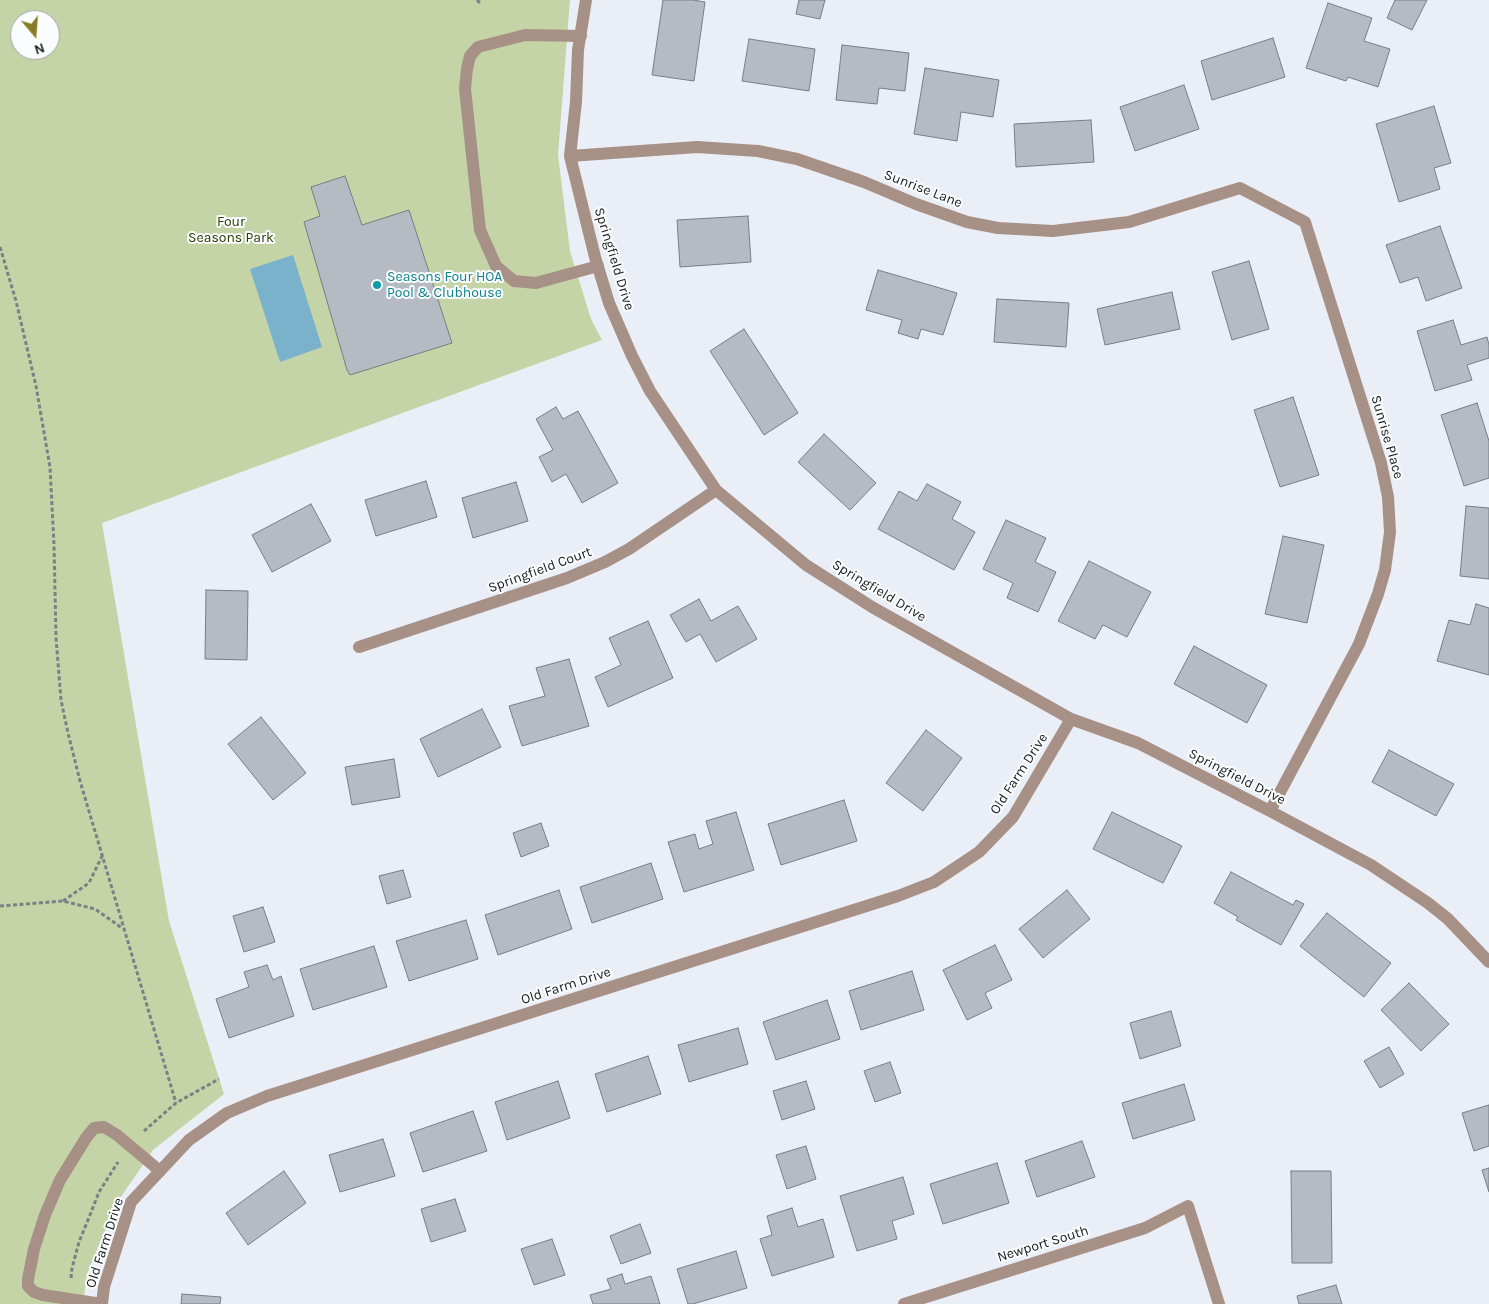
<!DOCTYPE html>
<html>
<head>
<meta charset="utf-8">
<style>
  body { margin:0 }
  #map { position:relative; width:1489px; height:1304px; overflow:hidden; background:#eaeff7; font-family:Karla,sans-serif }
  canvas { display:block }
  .north { position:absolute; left:10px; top:10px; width:50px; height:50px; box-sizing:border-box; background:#fbfcfe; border:1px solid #a0a2a4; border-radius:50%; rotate:162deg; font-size:14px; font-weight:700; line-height:20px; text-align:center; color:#181a1c }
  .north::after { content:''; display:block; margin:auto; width:18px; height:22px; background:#867e24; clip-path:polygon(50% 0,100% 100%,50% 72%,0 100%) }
</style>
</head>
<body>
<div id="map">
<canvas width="1489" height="1304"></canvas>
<div class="north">N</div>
</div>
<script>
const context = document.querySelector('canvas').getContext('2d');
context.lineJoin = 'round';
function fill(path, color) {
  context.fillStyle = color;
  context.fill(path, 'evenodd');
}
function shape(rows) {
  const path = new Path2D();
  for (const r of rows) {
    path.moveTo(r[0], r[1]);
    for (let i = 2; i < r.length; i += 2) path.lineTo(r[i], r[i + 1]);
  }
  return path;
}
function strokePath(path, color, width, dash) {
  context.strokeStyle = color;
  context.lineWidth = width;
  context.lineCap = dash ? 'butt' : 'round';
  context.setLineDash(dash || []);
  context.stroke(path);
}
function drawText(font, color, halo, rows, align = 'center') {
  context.font = font + ' Karla,sans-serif';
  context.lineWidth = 4;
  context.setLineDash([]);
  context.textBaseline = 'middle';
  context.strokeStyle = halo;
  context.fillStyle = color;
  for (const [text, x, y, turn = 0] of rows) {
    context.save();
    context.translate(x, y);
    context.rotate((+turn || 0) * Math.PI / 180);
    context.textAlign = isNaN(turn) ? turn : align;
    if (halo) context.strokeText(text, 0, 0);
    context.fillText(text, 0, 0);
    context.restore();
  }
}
fill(shape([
  [0,0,570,0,558,155,570,251,591,319,602,340,102,523,169,921,224,1094,153,1150,116,1204,87,1274,83,1304,0,1304],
  [20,20,50,20,50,50,20,50]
]), '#c5d4a7');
fill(shape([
  [293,255,322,347,280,362,250,269]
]), '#7ab1cb');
const building = shape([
  [663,0,693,0,705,2,694,81,652,75,663,0],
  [799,0,825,0,820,19,796,14,799,0],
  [1395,0,1427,0,1412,30,1387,18,1395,0],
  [1328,3,1372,18,1364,41,1390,49,1378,87,1348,77,1346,81,1306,68,1328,3],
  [1273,38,1285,77,1212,100,1201,61,1273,38],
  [749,39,815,49,809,91,742,81,749,39],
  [842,45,909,53,905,91,879,88,877,104,836,100,842,45],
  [925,68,999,80,993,117,961,112,957,141,914,134,925,68],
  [1184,85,1199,129,1135,151,1120,107,1184,85],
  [1434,106,1451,163,1434,168,1440,189,1399,202,1376,124,1434,106],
  [1091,120,1094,162,1016,167,1014,124,1091,120],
  [345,176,362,225,409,210,452,343,350,375,347,370,304,222,320,216,311,187,345,176],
  [748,216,751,262,680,267,677,220,748,216],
  [1440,226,1462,288,1426,301,1418,277,1400,283,1386,245,1440,226],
  [1249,261,1269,329,1232,340,1212,272,1249,261],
  [878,270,957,293,943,335,921,329,918,339,898,333,902,320,866,310,878,270],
  [1172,292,1180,329,1105,345,1097,309,1172,292],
  [997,299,1069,303,1066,347,994,342,997,299],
  [1453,320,1461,345,1487,337,1489,345,1489,358,1467,365,1472,380,1435,391,1417,331,1453,320],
  [744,329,798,413,764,435,710,351,744,329],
  [1293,397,1319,475,1280,487,1254,410,1293,397],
  [1477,403,1489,441,1489,478,1464,486,1441,415,1477,403],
  [556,407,563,419,578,411,618,483,582,503,566,474,552,482,539,457,553,450,536,419,556,407],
  [824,434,876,483,850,510,798,462,824,434],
  [426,481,437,517,376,536,365,500,426,481],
  [516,482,528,521,473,538,462,498,516,482],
  [927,484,961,502,952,519,975,532,954,570,878,529,899,491,917,501,927,484],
  [311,504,331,541,272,572,252,535,311,504],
  [1466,506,1489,508,1489,579,1460,576,1466,506],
  [1006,520,1046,538,1035,562,1056,572,1038,612,1007,598,1013,583,983,569,1006,520],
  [1283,536,1324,545,1307,623,1265,614,1283,536],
  [1089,561,1151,592,1127,637,1103,625,1095,639,1058,621,1089,561],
  [206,590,248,591,247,660,205,659,206,590],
  [699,599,711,621,738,606,757,639,716,662,700,634,686,642,670,615,699,599],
  [1476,604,1489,608,1489,675,1437,661,1449,620,1470,625,1476,604],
  [648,621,673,678,608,707,595,677,621,665,609,638,648,621],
  [1194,646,1267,685,1247,723,1174,684,1194,646],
  [569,659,589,726,522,746,509,706,545,696,536,668,569,659],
  [482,709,501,747,438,777,420,739,482,709],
  [261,717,306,773,273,800,228,744,261,717],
  [926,730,962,758,923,811,886,783,926,730],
  [1389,750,1454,784,1436,816,1372,782,1389,750],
  [394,759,400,797,352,805,345,767,394,759],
  [844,800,857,841,781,865,768,824,844,800],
  [736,812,754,870,684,892,668,842,695,834,699,849,713,844,706,821,736,812],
  [1112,812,1182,846,1163,883,1093,849,1112,812],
  [541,823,549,846,521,857,513,833,541,823],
  [651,863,663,899,592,923,580,887,651,863],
  [403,870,411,897,387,904,379,876,403,870],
  [1231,872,1293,905,1296,900,1304,904,1281,945,1236,920,1238,917,1214,903,1231,872],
  [559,890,572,929,498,955,485,915,559,890],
  [1067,890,1090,919,1043,958,1019,929,1067,890],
  [263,907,275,942,244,952,233,916,263,907],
  [1327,913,1391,963,1364,997,1300,946,1327,913],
  [466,920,478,959,409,981,396,941,466,920],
  [995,945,1012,980,985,993,992,1008,967,1020,943,970,995,945],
  [374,946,387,987,313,1010,300,969,374,946],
  [267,965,273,980,281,976,294,1016,229,1038,216,999,249,987,244,972,267,965],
  [912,971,924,1010,861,1030,849,991,912,971],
  [1409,983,1449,1024,1421,1051,1381,1010,1409,983],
  [827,1000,840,1039,776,1060,763,1022,827,1000],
  [1171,1011,1181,1046,1140,1059,1130,1023,1171,1011],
  [738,1028,748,1064,689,1082,678,1045,738,1028],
  [1389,1047,1404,1074,1380,1088,1364,1061,1389,1047],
  [648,1056,661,1094,607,1112,595,1074,648,1056],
  [890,1062,901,1093,875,1102,864,1071,890,1062],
  [558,1081,570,1118,507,1140,495,1102,558,1081],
  [806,1081,815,1109,782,1120,773,1091,806,1081],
  [1184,1084,1195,1120,1133,1139,1122,1103,1184,1084],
  [1489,1105,1489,1146,1474,1151,1462,1113,1489,1105],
  [473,1111,487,1151,423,1172,410,1133,473,1111],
  [383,1139,395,1176,340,1192,329,1155,383,1139],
  [1082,1141,1095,1177,1037,1197,1025,1161,1082,1141],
  [806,1146,816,1179,787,1189,776,1155,806,1146],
  [997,1163,1009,1203,943,1224,930,1184,997,1163],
  [1489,1168,1489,1192,1482,1170,1489,1168],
  [284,1171,306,1203,248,1245,226,1213,284,1171],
  [1291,1171,1331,1171,1332,1263,1292,1263,1291,1171],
  [903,1177,914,1214,892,1221,897,1239,857,1251,840,1196,903,1177],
  [455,1199,466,1231,431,1242,421,1209,455,1199],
  [792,1208,798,1227,823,1219,834,1257,772,1276,760,1239,772,1235,767,1216,792,1208],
  [640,1224,651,1253,621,1264,610,1236,640,1224],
  [552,1239,565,1275,534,1285,521,1249,552,1239],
  [736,1251,747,1288,693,1304,688,1304,677,1269,736,1251],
  [622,1274,625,1284,651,1276,660,1304,593,1304,590,1295,611,1289,607,1279,622,1274],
  [1336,1285,1342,1304,1299,1304,1297,1296,1336,1285],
  [182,1294,221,1297,220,1304,181,1304,182,1294]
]);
fill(building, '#b6bac2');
strokePath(building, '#797d84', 1);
strokePath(shape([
  [477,0,480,3],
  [0,247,16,301,36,386,50,467,54,544,56,638,61,700,68,733,80,781,176,1103],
  [63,901,89,883,102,856],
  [0,906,63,901,95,909,122,928],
  [144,1131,176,1103,219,1079],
  [71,1278,72,1268,79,1242,90,1215,99,1192,118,1162]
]), '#7c8084', 3, [4, 2.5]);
strokePath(shape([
  [581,36,525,35,478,47,470,56,467,69,465,89,480,230,496,266,514,281,536,283,598,266],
  [102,1304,43,1295,34,1292,28,1286,28,1279,34,1249,45,1215,60,1180,86,1138,94,1128,104,1127,117,1135,160,1171]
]), '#a79086', 12);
strokePath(shape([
  [586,0,578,50,576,102,570,156,595,257,609,303,632,356,650,391,716,490,806,565,872,607,1071,719,1138,743,1270,811,1371,865,1428,903,1448,919,1489,962],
  [570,156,697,147,758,151,797,159,864,182,916,204,967,222,998,228,1053,231,1129,222,1240,188,1305,222,1381,463,1388,497,1390,532,1385,570,1378,594,1359,644,1270,811],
  [359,647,567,578,605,562,629,549,716,490],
  [102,1304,104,1287,131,1202,189,1140,227,1113,267,1096,898,896,934,882,979,852,1013,817,1071,719],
  [904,1304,1145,1228,1188,1206,1219,1304]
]), '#a79086', 12);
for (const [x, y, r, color] of [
  [377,285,5,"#0f9aa8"]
]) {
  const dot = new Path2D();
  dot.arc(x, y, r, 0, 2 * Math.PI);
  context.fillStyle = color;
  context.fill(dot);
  strokePath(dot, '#fbfcfe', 2);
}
drawText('14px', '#181a1c', '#fbfcfe', [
  ["Sunrise Lane",923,189,21],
  ["Springfield Drive",614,259,73],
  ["Sunrise Place",1387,437,74],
  ["Springfield Court",540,570,-20],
  ["Springfield Drive",879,591,31],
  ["Old Farm Drive",1019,774,-57],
  ["Springfield Drive",1237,777,27],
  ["Old Farm Drive",566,986,-18],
  ["Old Farm Drive",105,1243,-72],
  ["Newport South",1043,1244,-17]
]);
drawText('14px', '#2c3a00', '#fbfcfe', [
  ["Four",231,222],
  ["Seasons Park",231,238]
]);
drawText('14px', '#0d838f', '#fbfcfe', [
  ["Seasons Four HOA",387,277],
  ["Pool & Clubhouse",387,293]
], 'left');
</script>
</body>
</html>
